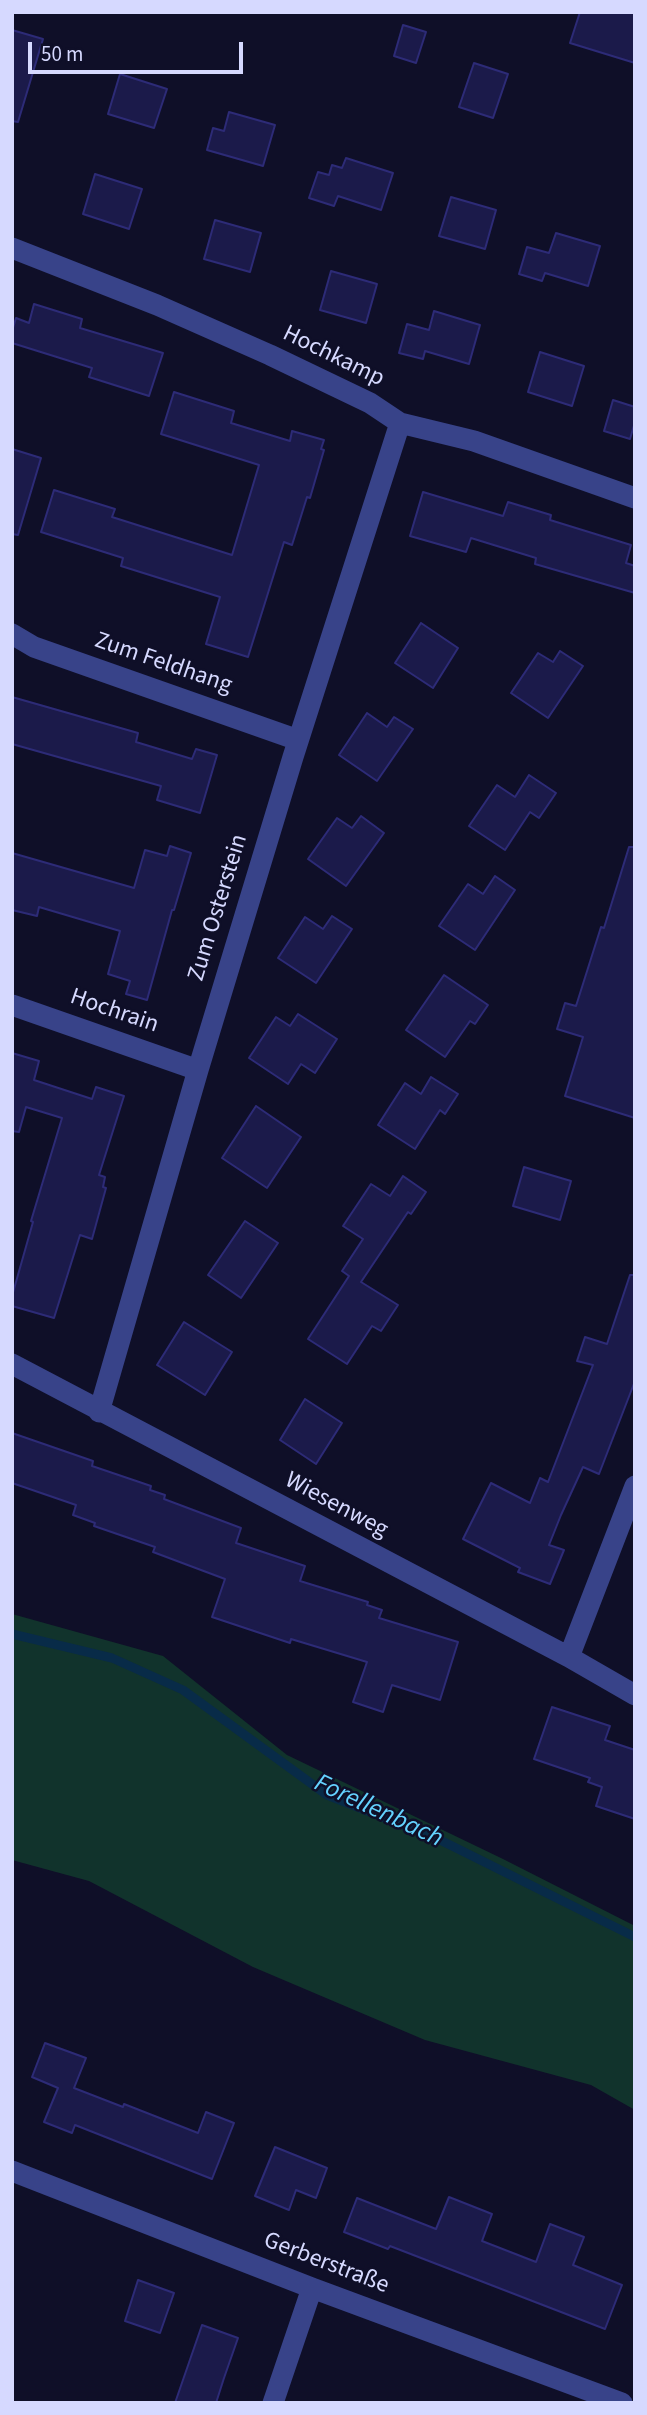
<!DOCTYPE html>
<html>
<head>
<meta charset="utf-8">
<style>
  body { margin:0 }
  #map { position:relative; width:647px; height:2415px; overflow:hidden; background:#0f0f28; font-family:"Source Sans 3",sans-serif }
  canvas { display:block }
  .frame { position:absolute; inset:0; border:14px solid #d6d9ff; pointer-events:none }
  .scale { position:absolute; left:28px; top:42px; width:215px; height:32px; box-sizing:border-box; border:4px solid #d6d9ff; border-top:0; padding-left:9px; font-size:21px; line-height:24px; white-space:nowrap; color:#d6d9ff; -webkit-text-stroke:5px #0f0f28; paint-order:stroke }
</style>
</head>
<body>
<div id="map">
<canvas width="647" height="2415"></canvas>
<div class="frame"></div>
<div class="scale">50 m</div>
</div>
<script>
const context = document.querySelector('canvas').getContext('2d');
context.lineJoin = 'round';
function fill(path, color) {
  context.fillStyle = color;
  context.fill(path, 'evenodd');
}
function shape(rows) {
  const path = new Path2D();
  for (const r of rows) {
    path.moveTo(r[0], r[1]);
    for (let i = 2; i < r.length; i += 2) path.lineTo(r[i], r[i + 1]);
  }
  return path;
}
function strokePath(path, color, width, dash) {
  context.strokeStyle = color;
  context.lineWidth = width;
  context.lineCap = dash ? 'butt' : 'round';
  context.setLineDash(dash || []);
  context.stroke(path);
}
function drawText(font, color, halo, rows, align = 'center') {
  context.font = font + ' "Source Sans 3",sans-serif';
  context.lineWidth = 5;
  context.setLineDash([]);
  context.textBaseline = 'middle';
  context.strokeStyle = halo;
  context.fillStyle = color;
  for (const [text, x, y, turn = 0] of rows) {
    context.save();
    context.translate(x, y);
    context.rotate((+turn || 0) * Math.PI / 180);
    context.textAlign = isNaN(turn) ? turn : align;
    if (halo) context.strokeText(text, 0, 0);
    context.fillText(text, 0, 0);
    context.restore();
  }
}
fill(shape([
  [12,1614,163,1656,287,1755,503,1859,635,1926,635,2110,591,2085,425,2040,253,1967,89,1881,12,1860]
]), '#11332c');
strokePath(shape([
  [12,1634,112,1658,183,1690,327,1795,438,1839,635,1937]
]), '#082b48', 9);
const building = shape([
  [580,12,635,12,635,63,570,43,580,12],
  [403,25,426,32,416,63,394,56,403,25],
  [12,30,43,39,18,122,12,121,12,30],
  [474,63,508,74,493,118,459,107,474,63],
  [120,74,167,89,154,128,108,114,120,74],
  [229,112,275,125,263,166,207,150,213,128,224,131,229,112],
  [346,158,393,173,381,210,338,196,334,206,309,198,318,172,329,175,332,165,342,168,346,158],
  [95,174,142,189,129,229,83,214,95,174],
  [451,197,496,210,485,249,439,236,451,197],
  [215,220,261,233,250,272,204,259,215,220],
  [556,233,600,246,588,286,545,273,542,281,519,274,527,247,549,253,556,233],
  [331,271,377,284,366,323,320,310,331,271],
  [34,304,82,319,80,328,163,353,149,396,89,377,92,368,12,343,12,331,16,318,29,323,34,304],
  [434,311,480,325,469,364,425,351,423,359,399,353,407,324,429,330,434,311],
  [540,352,584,366,572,406,528,392,540,352],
  [174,392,234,411,231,423,290,441,292,431,324,440,321,449,324,450,310,498,307,497,292,545,284,542,248,657,206,644,220,597,121,566,123,558,41,532,54,490,115,509,112,517,232,555,259,465,161,434,174,392],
  [613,400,635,407,635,422,630,439,604,431,613,400],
  [12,449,41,458,18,535,12,534,12,449],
  [423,492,503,516,508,502,551,515,550,520,631,545,626,563,635,566,635,593,535,564,536,558,471,538,466,552,410,536,423,492],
  [421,623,458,648,433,688,395,663,421,623],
  [560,651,583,666,548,718,511,693,538,653,553,662,560,651],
  [12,697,138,733,136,742,192,759,196,749,217,755,200,813,157,800,161,786,12,744,12,697],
  [367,713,387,727,394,717,413,729,377,781,339,755,367,713],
  [529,775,556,793,539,818,530,812,505,850,469,826,497,785,515,797,529,775],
  [361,816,384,833,346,886,308,859,337,818,352,828,361,816],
  [170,846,191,853,174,910,172,910,147,1000,126,994,130,981,108,974,120,931,39,907,37,916,12,910,12,853,134,888,145,850,167,856,170,846],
  [629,847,635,847,635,1118,565,1096,583,1037,557,1029,565,1003,576,1006,601,927,604,928,629,847],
  [495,876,515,890,475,950,439,926,468,884,483,894,495,876],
  [332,916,352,929,316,983,278,958,305,917,323,929,332,916],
  [444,975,488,1005,475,1024,470,1021,445,1057,406,1030,444,975],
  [298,1014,337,1039,315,1073,301,1064,288,1084,249,1058,276,1017,290,1026,298,1014],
  [12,1053,39,1061,34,1080,92,1099,96,1087,124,1096,99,1175,105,1177,103,1187,106,1188,92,1239,80,1235,54,1318,12,1306,12,1296,33,1222,31,1221,62,1118,26,1107,19,1132,12,1131,12,1053],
  [431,1077,458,1094,445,1114,440,1110,415,1149,378,1125,405,1083,421,1094,431,1077],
  [256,1106,301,1137,267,1188,222,1158,256,1106],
  [524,1167,571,1181,560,1220,513,1206,524,1167],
  [403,1176,426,1192,411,1214,408,1212,361,1282,398,1305,381,1331,372,1326,347,1364,308,1339,349,1276,342,1271,363,1239,343,1226,371,1184,390,1196,403,1176],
  [245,1221,278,1243,241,1298,208,1275,245,1221],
  [630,1275,635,1275,635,1381,599,1474,583,1467,561,1515,549,1545,564,1550,550,1584,518,1572,520,1568,463,1539,491,1483,530,1503,540,1478,548,1482,593,1365,577,1361,585,1337,607,1344,630,1275],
  [184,1322,232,1352,205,1395,157,1365,184,1322],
  [305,1399,342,1423,316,1464,280,1440,305,1399],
  [12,1433,93,1461,92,1466,151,1486,150,1490,165,1495,164,1499,241,1528,236,1543,305,1566,300,1581,368,1602,367,1605,382,1610,379,1618,458,1642,440,1700,392,1685,383,1712,353,1702,367,1662,291,1639,290,1643,212,1617,225,1579,153,1552,155,1547,94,1526,95,1523,73,1515,76,1505,12,1483,12,1433],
  [552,1707,610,1726,605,1740,635,1750,635,1819,596,1806,602,1787,588,1782,590,1778,534,1759,552,1707],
  [45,2043,86,2058,74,2088,123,2107,124,2104,198,2133,206,2112,234,2123,212,2179,75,2125,72,2133,44,2122,58,2088,32,2077,45,2043],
  [275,2147,327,2168,316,2198,296,2190,289,2210,255,2196,275,2147],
  [449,2197,492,2214,482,2241,536,2262,550,2224,584,2237,573,2265,622,2285,605,2329,390,2246,388,2249,344,2232,357,2198,436,2229,449,2197],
  [138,2280,174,2293,160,2333,125,2321,138,2280],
  [202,2325,238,2338,224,2378,216,2403,175,2403,202,2325]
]);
fill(building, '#1b1a4a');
strokePath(building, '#2d2b77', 2);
strokePath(shape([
  [12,248,157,305,270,355,370,403,400,423,474,441,635,498],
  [12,634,34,647,298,740],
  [12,1005,198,1070],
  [12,1364,569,1657,635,1695],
  [99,1412,198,1070,293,757,400,423],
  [569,1657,635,1486],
  [12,2171,312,2288,622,2403],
  [273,2403,312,2288]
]), '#384389', 21);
drawText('24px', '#d6d9ff', '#0f0f28', [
  ["Hochkamp",333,357,26],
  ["Zum Feldhang",163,664,19],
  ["Zum Osterstein",219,908,-73],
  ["Hochrain",114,1012,19],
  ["Wiesenweg",336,1506,28],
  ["Gerberstraße",326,2264,21]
]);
drawText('italic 26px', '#64d3ff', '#0f0f28', [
  ["Forellenbach",378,1812,25]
]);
</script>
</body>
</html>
